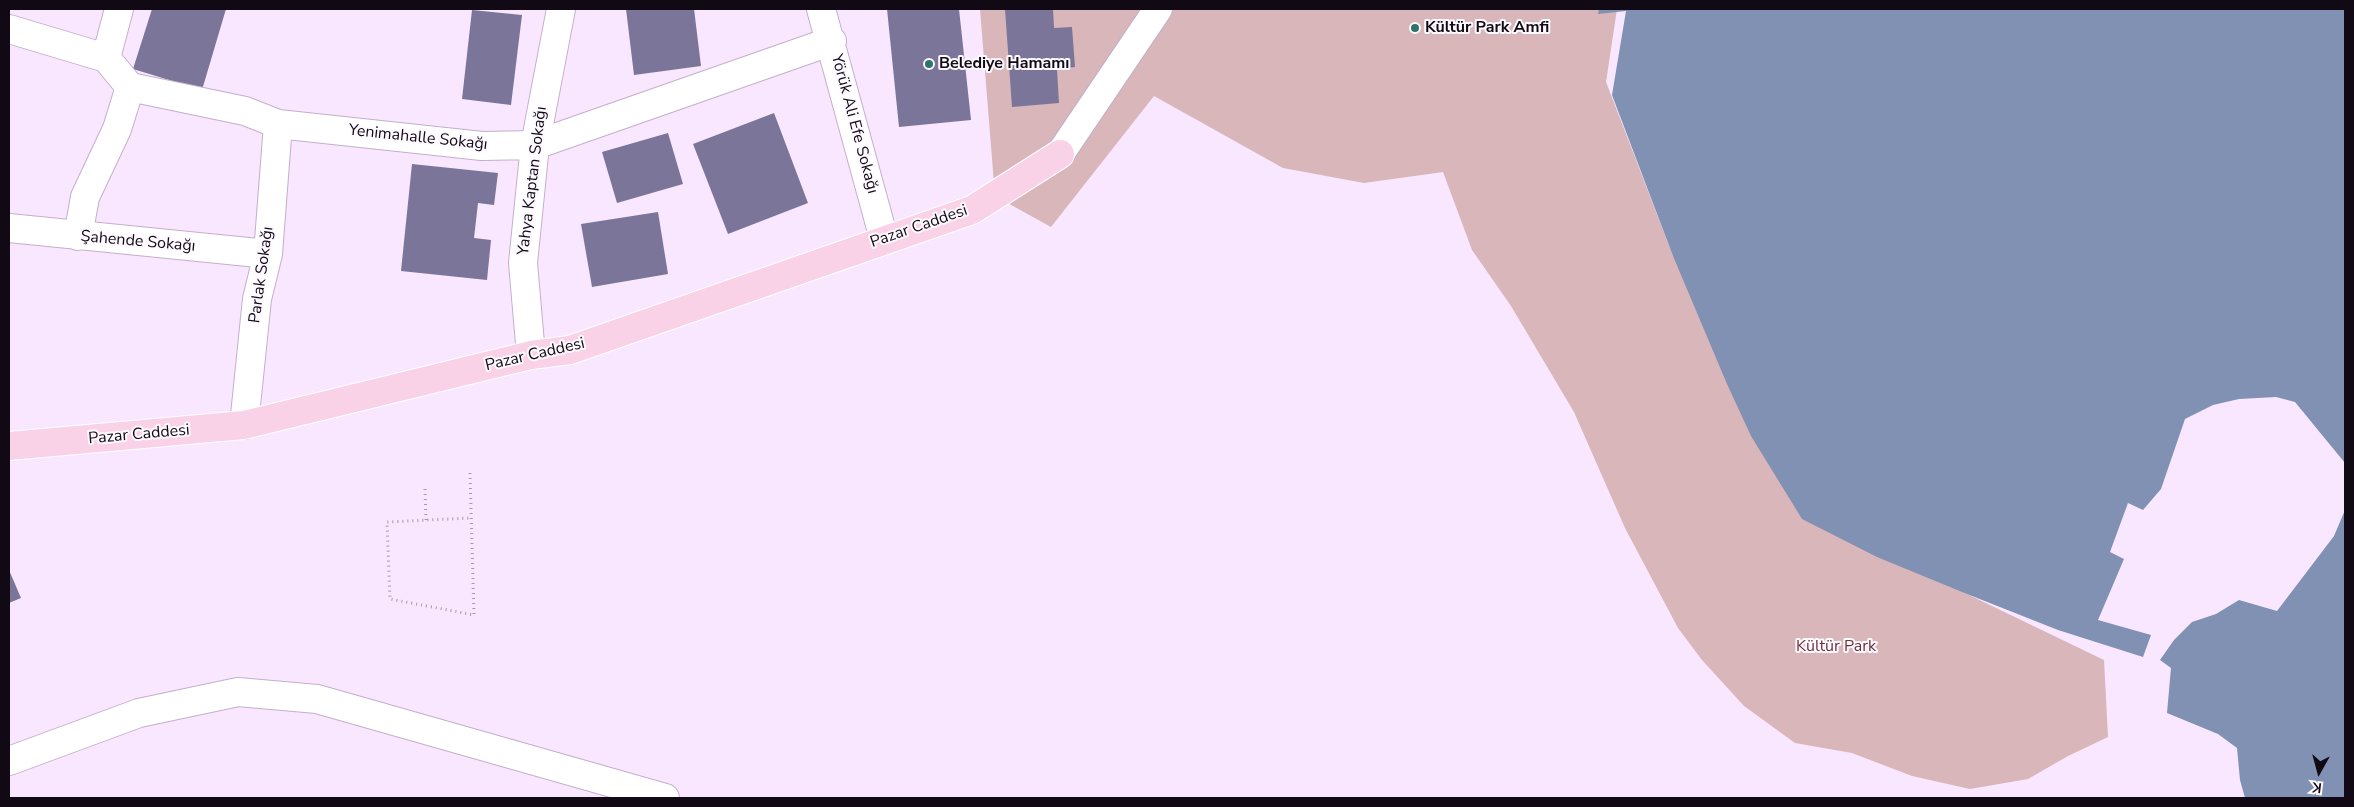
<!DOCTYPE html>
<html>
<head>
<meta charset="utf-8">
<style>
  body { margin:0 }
  #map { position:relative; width:2354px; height:807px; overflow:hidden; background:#f8e7fe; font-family:"Nunito Sans",sans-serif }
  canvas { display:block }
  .frame { position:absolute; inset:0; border:10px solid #110a14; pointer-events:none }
  .north { position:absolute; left:2294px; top:747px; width:50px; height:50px; -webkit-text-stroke:4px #fdf9ff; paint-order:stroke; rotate:187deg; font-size:14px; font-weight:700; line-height:20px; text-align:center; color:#110a14 }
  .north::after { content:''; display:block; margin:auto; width:18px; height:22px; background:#110a14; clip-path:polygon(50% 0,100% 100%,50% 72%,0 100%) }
</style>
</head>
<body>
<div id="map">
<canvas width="2354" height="807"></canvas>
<div class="frame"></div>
<div class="north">K</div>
</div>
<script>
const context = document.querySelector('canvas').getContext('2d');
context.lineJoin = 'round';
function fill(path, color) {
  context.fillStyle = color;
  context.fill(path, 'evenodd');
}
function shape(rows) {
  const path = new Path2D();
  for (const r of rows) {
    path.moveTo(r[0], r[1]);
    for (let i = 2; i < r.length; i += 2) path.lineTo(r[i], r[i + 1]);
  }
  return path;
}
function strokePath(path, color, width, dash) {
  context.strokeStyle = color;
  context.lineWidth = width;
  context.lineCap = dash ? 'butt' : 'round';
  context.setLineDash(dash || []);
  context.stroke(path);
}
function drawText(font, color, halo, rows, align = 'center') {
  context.font = font + ' "Nunito Sans",sans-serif';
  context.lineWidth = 4;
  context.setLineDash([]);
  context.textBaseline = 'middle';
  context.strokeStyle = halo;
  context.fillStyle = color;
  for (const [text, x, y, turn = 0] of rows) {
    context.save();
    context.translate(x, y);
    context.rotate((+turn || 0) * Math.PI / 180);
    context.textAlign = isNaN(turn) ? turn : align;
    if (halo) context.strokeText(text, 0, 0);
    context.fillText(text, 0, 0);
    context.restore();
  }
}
fill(shape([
  [980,9,1617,9,1606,82,1673,256,1967,594,2104,660,2108,737,2068,756,2028,779,1970,789,1912,776,1852,753,1795,743,1744,706,1702,660,1678,628,1625,528,1574,412,1511,306,1472,250,1443,172,1364,183,1283,168,1154,96,1051,227,995,196]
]), '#d8b6b9');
fill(shape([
  [1599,9,2345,9,2345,463,2295,402,2276,397,2239,399,2213,405,2185,419,2161,489,2143,510,2128,503,2110,552,2124,559,2098,620,2151,635,2143,657,2058,630,1967,594,1877,557,1802,519,1751,436,1727,384,1673,256,1612,95,1626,11,1598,14],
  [2345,510,2345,798,2245,798,2240,780,2237,748,2218,734,2167,713,2171,668,2160,660,2174,640,2192,622,2216,614,2239,600,2277,611,2334,536]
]), '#8091b4');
fill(shape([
  [152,9,226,9,202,90,133,69],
  [626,9,694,9,701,66,634,75],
  [887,9,959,9,971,120,899,127],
  [1005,9,1053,9,1054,28,1072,27,1075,67,1057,69,1059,103,1012,107],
  [472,10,522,15,511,105,462,99],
  [774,113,808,203,728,234,693,144],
  [668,133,683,184,617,203,602,152],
  [412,164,498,173,494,205,478,203,474,238,491,240,487,280,401,271],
  [658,212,668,274,592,287,581,224],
  [9,570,21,598,9,603]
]), '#7a7599');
const minor = shape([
  [821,9,884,239],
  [9,29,106,58,130,87,245,111,278,124,482,146,535,145,832,41],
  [106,58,119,9],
  [1060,154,1158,9],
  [9,228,268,254],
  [78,236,85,197,117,129,130,87],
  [531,355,523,263,535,145,561,9],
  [244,425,257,299,268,254,278,124],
  [9,761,139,713,238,692,317,699,665,798]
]);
const major = shape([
  [9,446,244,425,531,355,570,350,972,210,1060,154]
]);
strokePath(minor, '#c4afca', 30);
strokePath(major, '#fff', 30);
strokePath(shape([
  [470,473,474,615,390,599,387,522,471,518],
  [425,489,426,520]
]), '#a79aac', 3, [1, 4]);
strokePath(minor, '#fff', 28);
strokePath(major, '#fad2e8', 28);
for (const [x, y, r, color] of [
  [1415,28,5,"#2e746b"],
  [929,64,5,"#2e746b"]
]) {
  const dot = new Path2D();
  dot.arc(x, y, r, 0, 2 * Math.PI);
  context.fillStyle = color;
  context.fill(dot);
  strokePath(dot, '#fdf9ff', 2);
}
drawText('bold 16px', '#110a14', '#fdf9ff', [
  ["Kültür Park Amfi",1425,28],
  ["Belediye Hamamı",939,64]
], 'left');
drawText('16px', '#110a14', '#fdf9ff', [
  ["Yörük Ali Efe Sokağı",854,124,75],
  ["Yenimahalle Sokağı",418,138,6],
  ["Yahya Kaptan Sokağı",533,181,-83],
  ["Pazar Caddesi",919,227,-19],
  ["Şahende Sokağı",138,242,5],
  ["Parlak Sokağı",262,275,-82],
  ["Pazar Caddesi",535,355,-13],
  ["Pazar Caddesi",139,435,-5]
]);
drawText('16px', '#6d313a', '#fdf9ff', [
  ["Kültür Park",1836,647]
]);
</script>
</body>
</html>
